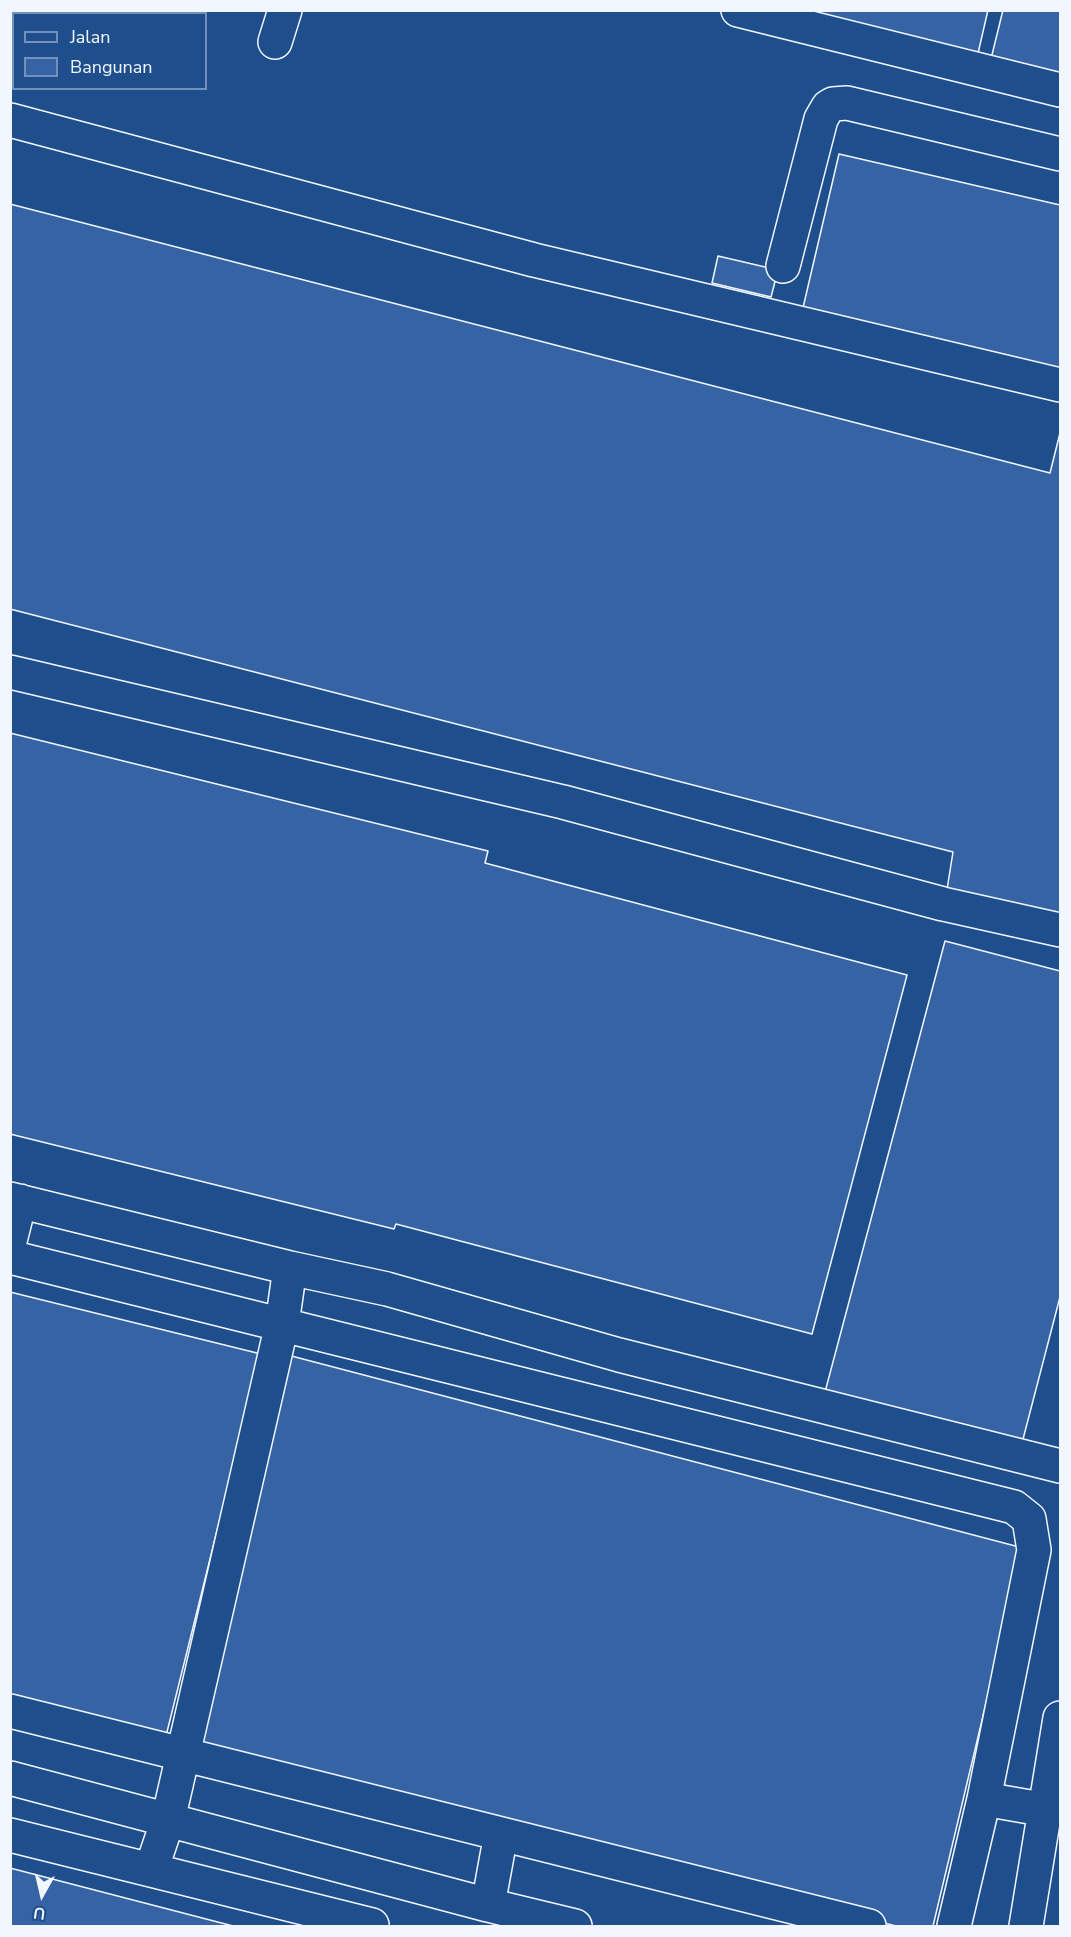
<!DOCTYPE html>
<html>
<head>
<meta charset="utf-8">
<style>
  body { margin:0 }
  #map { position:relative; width:1071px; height:1937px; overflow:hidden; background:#1f4e8c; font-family:"Nunito Sans",sans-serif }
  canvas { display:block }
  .frame { position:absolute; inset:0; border:12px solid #f2f6ff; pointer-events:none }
  .legend { position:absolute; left:12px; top:12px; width:195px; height:78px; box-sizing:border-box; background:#1f4e8c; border:2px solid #7391ba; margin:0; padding:8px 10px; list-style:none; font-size:18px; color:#f2f6ff }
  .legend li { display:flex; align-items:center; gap:12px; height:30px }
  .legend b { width:30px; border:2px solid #7391ba }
  .north { position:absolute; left:12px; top:1865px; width:60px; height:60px; -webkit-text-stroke:4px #1f4e8c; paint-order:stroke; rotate:188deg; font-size:16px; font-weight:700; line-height:24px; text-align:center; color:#f2f6ff }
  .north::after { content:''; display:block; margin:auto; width:21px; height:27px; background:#f2f6ff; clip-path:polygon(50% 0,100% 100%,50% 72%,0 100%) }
</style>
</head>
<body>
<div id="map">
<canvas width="1071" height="1937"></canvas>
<div class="frame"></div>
<ul class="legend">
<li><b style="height:8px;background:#1f4e8c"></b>Jalan</li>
<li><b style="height:16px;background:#3563a3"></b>Bangunan</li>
</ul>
<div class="north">U</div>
</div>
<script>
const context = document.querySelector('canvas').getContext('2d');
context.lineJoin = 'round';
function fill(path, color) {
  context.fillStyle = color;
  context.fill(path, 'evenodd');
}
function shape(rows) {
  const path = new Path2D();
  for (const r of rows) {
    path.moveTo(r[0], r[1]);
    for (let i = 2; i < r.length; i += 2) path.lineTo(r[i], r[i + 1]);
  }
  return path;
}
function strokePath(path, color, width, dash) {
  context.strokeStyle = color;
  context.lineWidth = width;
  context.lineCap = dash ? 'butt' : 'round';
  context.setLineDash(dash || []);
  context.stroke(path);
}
const building = shape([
  [761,10,988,10,976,62,761,10],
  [1003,10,1060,10,1060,84,989,67,1003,10],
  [839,154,1060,205,1060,371,802,312,839,154],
  [10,204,1050,473,1060,433,1060,921,945,902,953,852,10,609,10,204],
  [718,256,778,270,771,297,712,283,718,256],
  [10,733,488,851,485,863,907,975,812,1334,396,1224,394,1229,10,1134,10,733],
  [945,941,1060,971,1060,1297,1022,1443,825,1392,945,941],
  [10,1292,261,1354,165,1740,10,1702,10,1292],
  [280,1353,1023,1548,933,1926,896,1926,192,1748,280,1353],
  [10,1868,233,1926,10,1926,10,1868]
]);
fill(building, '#3563a3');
strokePath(building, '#f2f6ff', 1.5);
const minor = shape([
  [738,10,1060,90],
  [275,42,285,10],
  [10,120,534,260,1060,385],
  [783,266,821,119,828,107,833,104,847,103,1060,154],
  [10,672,563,802,943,904,1060,930],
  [10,1199,290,1268,387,1289,619,1355,1060,1466],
  [10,1241,20,1201],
  [10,1257,1014,1507,1029,1519,1034,1550,984,1799,954,1926],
  [10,1711,869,1926],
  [10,1778,488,1905,575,1926],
  [984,1799,1047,1810],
  [10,1835,372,1925],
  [151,1870,168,1820,282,1324,290,1268],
  [488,1905,501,1834],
  [1026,1926,1060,1718]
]);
strokePath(minor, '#f2f6ff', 36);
strokePath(minor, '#1f4e8c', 33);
</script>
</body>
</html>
